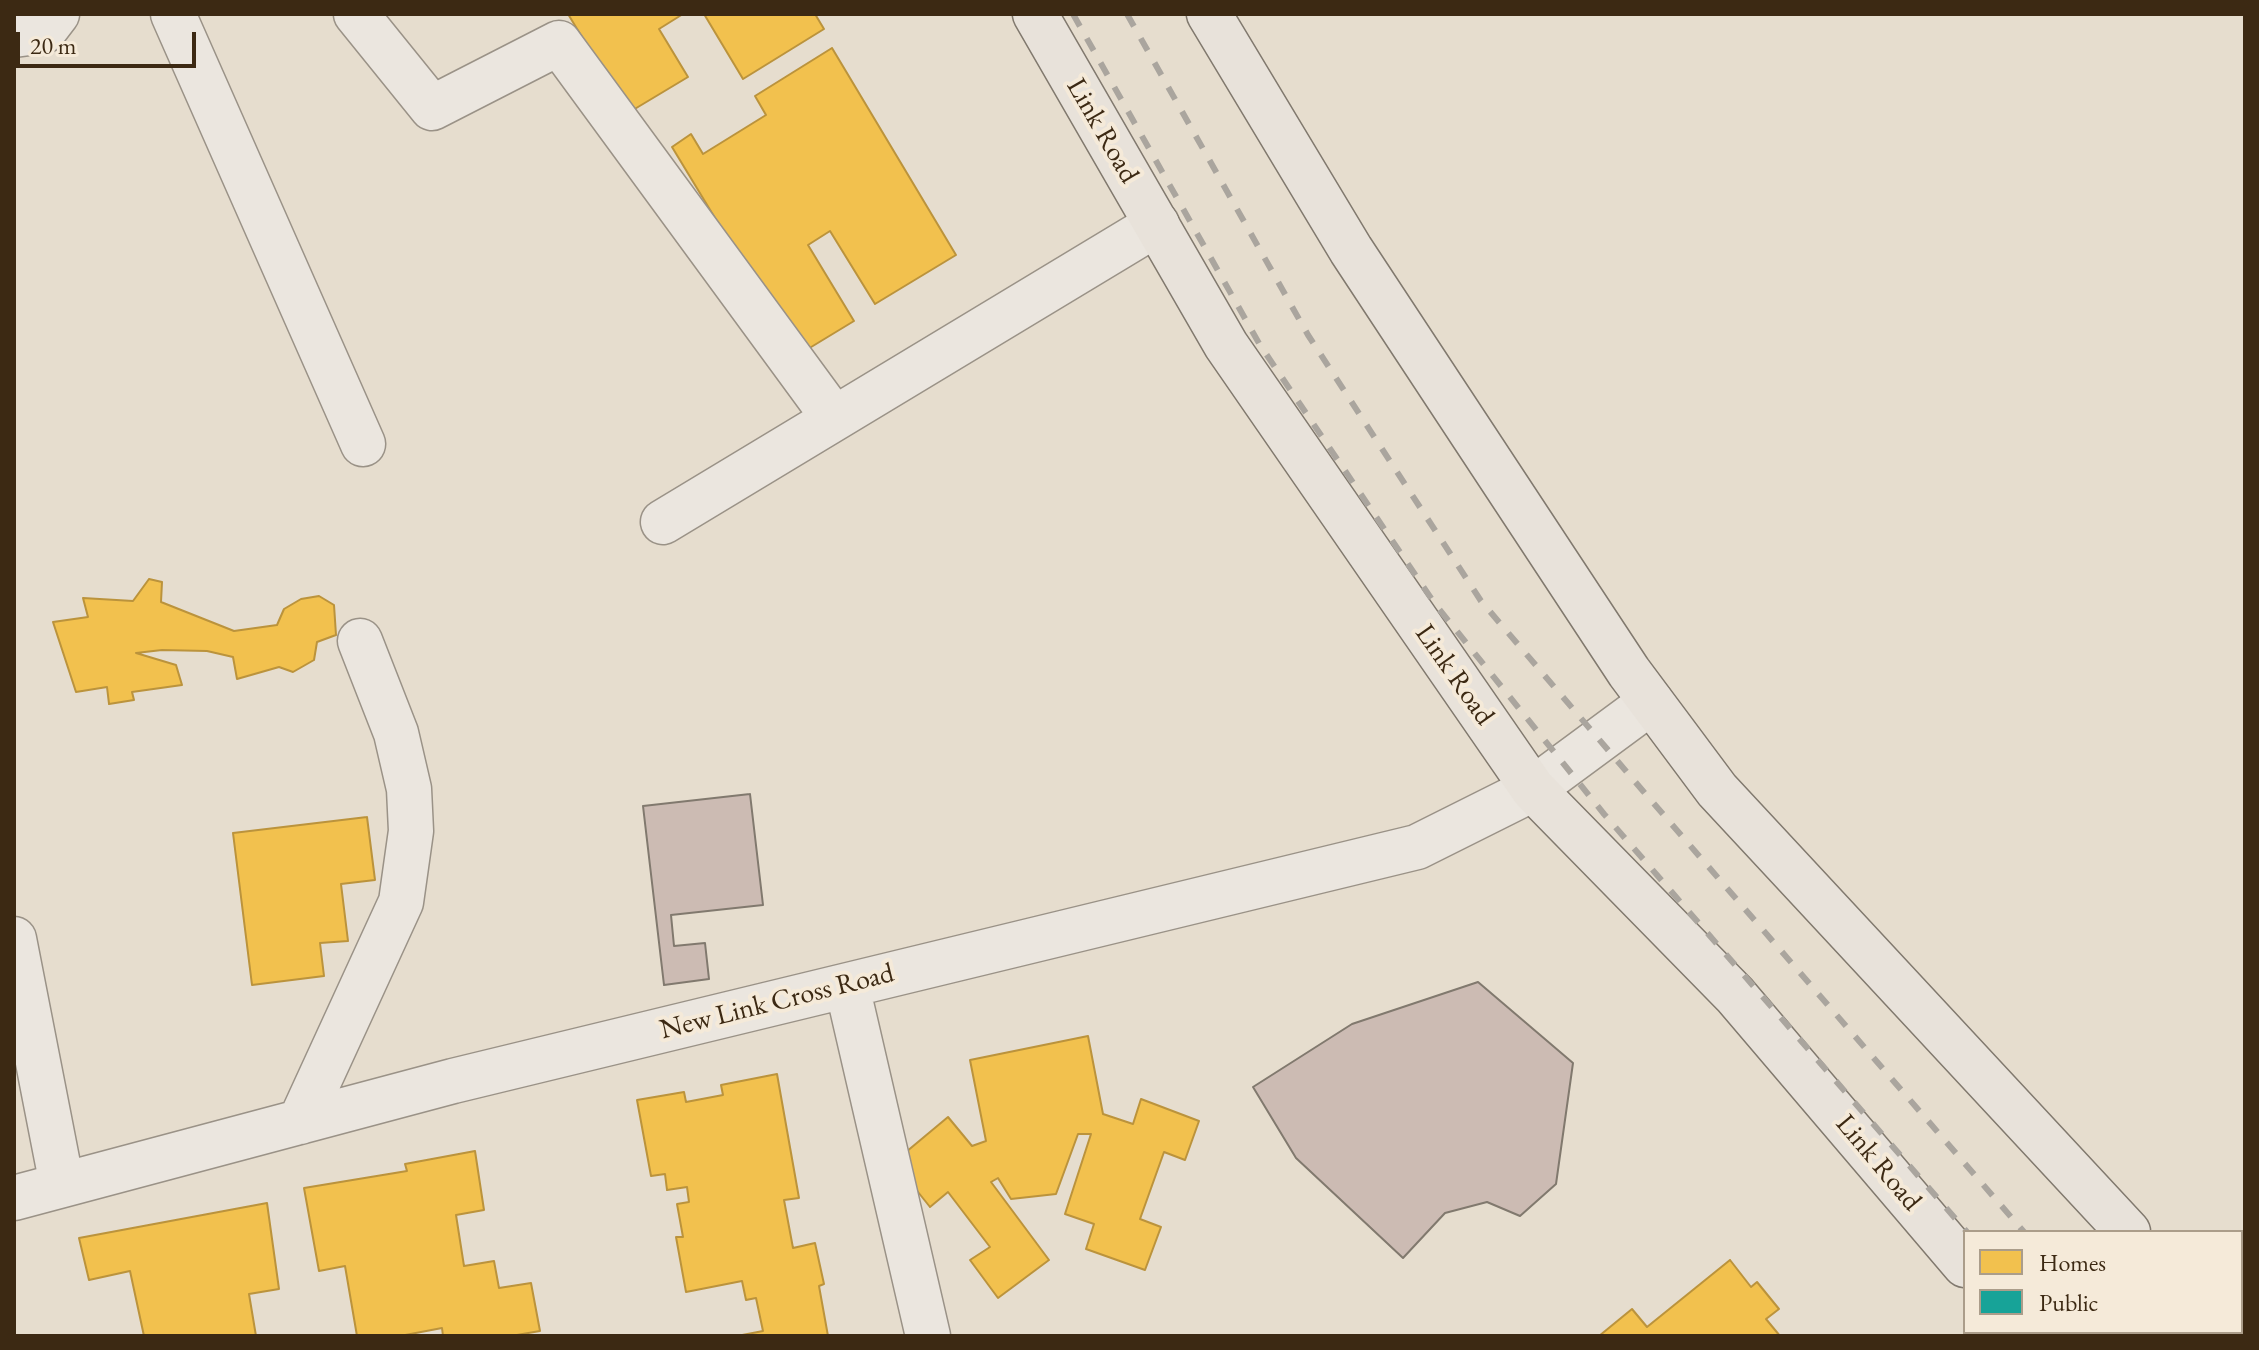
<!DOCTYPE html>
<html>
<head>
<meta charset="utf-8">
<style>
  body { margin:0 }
  #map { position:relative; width:2259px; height:1350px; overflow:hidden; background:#e6ddce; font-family:"EB Garamond",serif }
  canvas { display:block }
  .frame { position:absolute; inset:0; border:16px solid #3c2913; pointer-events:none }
  .legend { position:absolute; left:1963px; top:1230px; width:280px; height:104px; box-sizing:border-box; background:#f5ead9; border:2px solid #ab9d8a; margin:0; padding:10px 14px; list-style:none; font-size:24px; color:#3c2913 }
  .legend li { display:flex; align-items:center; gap:16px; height:40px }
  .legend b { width:40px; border:2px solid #ab9d8a }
  .scale { position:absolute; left:16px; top:32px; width:180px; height:36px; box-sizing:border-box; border:4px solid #3c2913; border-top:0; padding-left:10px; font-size:24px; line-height:28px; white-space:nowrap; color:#3c2913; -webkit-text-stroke:6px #f5ead9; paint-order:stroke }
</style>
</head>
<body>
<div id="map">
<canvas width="2259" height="1350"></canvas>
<div class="frame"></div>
<ul class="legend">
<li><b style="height:22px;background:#f2c14e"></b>Homes</li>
<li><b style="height:22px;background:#17a398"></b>Public</li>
</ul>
<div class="scale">20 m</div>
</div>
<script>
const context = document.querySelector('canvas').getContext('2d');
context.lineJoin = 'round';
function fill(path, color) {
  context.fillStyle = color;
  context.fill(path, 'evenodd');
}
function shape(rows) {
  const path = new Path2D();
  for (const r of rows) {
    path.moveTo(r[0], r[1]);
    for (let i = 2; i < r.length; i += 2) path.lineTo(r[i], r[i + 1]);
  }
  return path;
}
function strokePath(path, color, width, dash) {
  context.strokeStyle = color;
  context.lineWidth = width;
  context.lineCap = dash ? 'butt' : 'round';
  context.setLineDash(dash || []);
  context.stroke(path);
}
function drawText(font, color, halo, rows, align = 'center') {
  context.font = font + ' "EB Garamond",serif';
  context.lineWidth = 8;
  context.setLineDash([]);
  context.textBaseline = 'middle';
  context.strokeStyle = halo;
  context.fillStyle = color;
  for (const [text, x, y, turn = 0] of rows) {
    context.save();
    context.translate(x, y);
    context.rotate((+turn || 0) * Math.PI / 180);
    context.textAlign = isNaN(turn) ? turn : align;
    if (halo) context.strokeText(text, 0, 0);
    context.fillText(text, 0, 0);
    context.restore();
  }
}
const homes = shape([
  [568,14,683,14,659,29,688,77,628,113,568,14],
  [704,14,815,14,824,29,743,79,704,14],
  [832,48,956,255,875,304,830,231,808,245,854,321,798,355,672,147,691,134,703,154,766,115,755,96,832,48],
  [149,579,162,582,161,602,234,631,277,625,284,609,301,599,319,596,334,605,336,635,317,642,314,660,293,672,279,667,237,679,233,657,207,651,162,650,136,653,176,665,182,685,132,692,134,700,109,704,107,687,76,692,53,622,88,617,83,598,133,601,149,579],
  [367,817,375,880,341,884,348,941,320,943,324,976,252,985,233,833,367,817],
  [1088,1036,1103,1114,1133,1124,1141,1099,1199,1121,1185,1160,1164,1152,1140,1219,1161,1227,1145,1270,1086,1249,1094,1224,1065,1214,1091,1134,1078,1134,1056,1194,1011,1199,998,1178,991,1182,1049,1260,998,1298,970,1260,990,1247,948,1192,930,1207,894,1162,948,1117,972,1146,986,1141,970,1060,1088,1036],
  [777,1074,799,1198,784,1200,793,1248,815,1243,824,1284,819,1286,828,1336,737,1336,763,1331,756,1298,746,1300,742,1281,686,1292,676,1237,683,1237,677,1204,689,1202,687,1187,667,1190,665,1174,651,1176,637,1100,684,1092,686,1102,723,1095,721,1085,777,1074],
  [475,1151,484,1210,456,1215,464,1266,494,1261,499,1288,531,1283,540,1331,511,1336,443,1336,442,1328,400,1336,357,1336,345,1266,319,1271,304,1188,407,1171,405,1164,475,1151],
  [267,1203,279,1289,249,1294,256,1336,144,1336,130,1271,89,1280,79,1238,267,1203],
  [1730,1260,1751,1287,1757,1282,1779,1309,1766,1319,1780,1336,1599,1336,1632,1309,1647,1327,1730,1260]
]);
fill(homes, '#f2c14e');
strokePath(homes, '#bb933c', 2);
const public = shape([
  [2241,1299,2245,1304,2245,1336,2146,1336,2150,1332,2241,1332,2241,1299]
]);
fill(public, '#17a398');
strokePath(public, '#227e70', 2);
const building = shape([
  [750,794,763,905,671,915,674,946,705,943,709,979,664,985,643,806,750,794],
  [1478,982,1573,1063,1556,1184,1520,1216,1487,1202,1445,1213,1403,1258,1296,1158,1253,1087,1352,1024,1478,982]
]);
fill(building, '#ccbbb3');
strokePath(building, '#81796e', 2);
const minor = shape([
  [173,14,363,444],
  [356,14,432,108,559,43,834,418],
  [14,35,44,31,57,14],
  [663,522,1157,224],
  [14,939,62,1185],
  [847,986,928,1336],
  [300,1122,401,902,411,831,409,789,396,733,360,641],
  [14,1198,453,1081,1417,847,1533,789,1651,702]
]);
const major = shape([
  [1035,14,1226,345,1533,789,1735,995,1965,1265],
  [1209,14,1351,250,1629,672,1717,790,2128,1232],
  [2022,1332,2025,1336],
  [2220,1332,2224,1336]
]);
strokePath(minor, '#9a9287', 47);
strokePath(major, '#81796e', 47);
strokePath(minor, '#ebe6df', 44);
strokePath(major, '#e8e2da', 44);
strokePath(shape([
  [1073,14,1260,345,1435,604,1604,814,1967,1232],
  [1127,14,1308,335,1481,601,1643,791,2024,1232],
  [2054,1332,2058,1336],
  [2111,1332,2115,1336]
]), '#aaa59e', 6, [14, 14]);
drawText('28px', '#3c2913', '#f5ead9', [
  ["Link Road",1102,131,60],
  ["Link Road",1454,675,55],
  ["New Link Cross Road",777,1002,-14],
  ["Link Road",1878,1163,50]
]);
</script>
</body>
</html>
